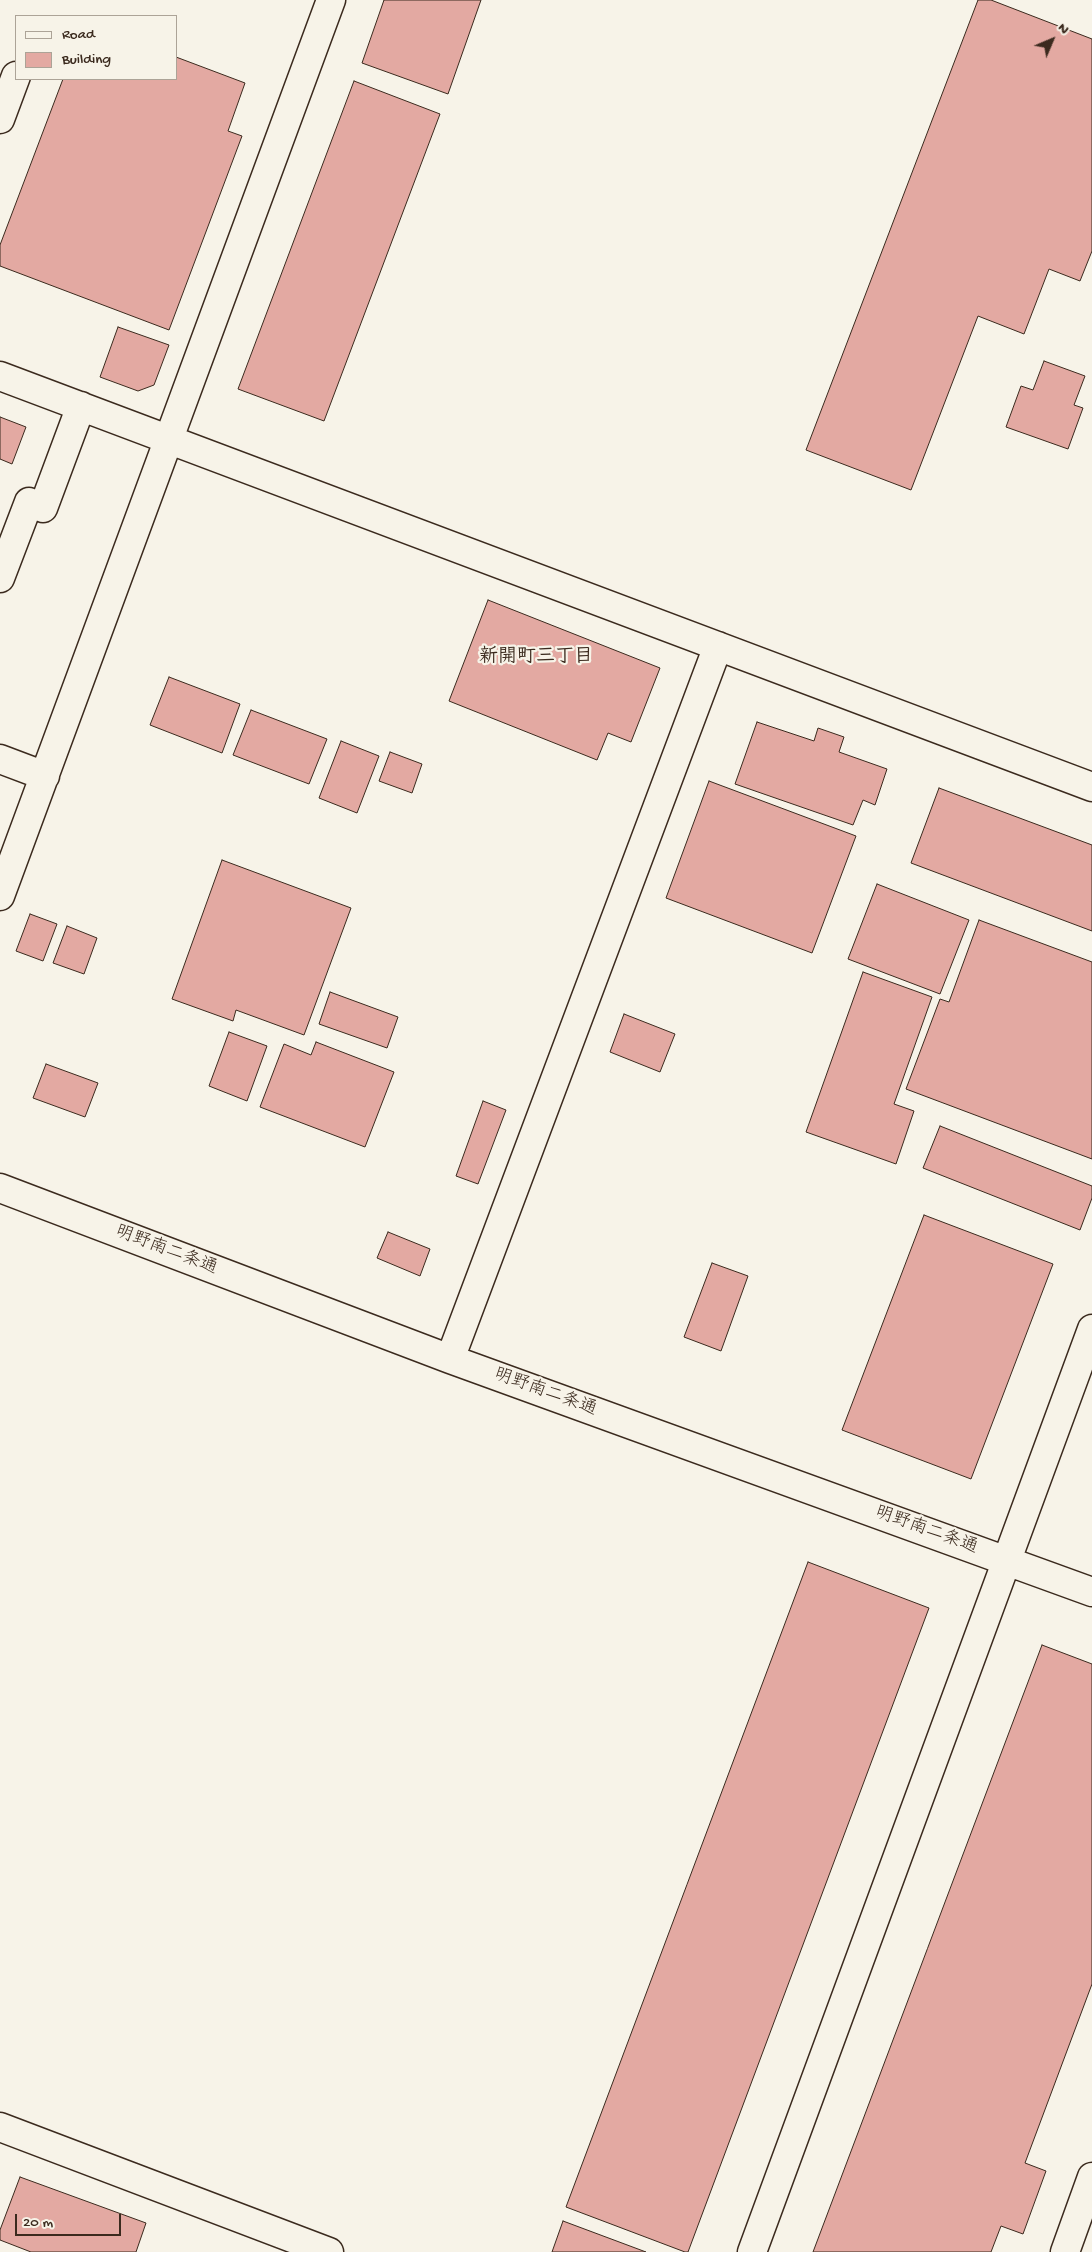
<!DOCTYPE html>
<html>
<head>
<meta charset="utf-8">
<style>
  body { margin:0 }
  #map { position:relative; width:1092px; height:2252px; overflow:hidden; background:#f7f3e8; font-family:"Gochi Hand",sans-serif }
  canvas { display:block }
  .legend { position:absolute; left:15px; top:15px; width:162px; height:65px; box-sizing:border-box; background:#f7f3e8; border:1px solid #aca397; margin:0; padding:6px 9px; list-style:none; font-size:15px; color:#3b2a1e }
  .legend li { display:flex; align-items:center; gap:10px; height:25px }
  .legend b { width:25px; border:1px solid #aca397 }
  .north { position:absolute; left:1027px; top:15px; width:50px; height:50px; -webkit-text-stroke:4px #f7f3e8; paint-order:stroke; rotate:45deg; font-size:14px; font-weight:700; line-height:20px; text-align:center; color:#3b2a1e }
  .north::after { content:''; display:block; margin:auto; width:18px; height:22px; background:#3b2a1e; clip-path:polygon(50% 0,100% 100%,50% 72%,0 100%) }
  .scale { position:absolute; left:15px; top:2214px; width:106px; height:22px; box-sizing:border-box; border:2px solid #3b2a1e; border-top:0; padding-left:6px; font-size:15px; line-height:18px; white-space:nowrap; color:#3b2a1e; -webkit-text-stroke:4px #f7f3e8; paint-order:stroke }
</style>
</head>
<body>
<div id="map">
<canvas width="1092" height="2252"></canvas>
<ul class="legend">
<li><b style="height:6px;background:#f7f3e8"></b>Road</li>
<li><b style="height:14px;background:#e3a9a2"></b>Building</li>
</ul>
<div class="north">N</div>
<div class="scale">20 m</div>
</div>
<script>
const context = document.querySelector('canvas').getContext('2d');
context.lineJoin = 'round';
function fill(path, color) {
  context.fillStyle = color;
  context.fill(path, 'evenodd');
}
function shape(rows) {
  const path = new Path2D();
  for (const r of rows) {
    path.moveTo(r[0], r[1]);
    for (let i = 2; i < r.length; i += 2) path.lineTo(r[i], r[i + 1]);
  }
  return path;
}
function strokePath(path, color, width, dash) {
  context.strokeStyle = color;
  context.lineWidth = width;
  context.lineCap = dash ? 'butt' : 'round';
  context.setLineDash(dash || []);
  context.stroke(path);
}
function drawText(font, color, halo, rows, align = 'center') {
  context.font = font + ' "Gochi Hand","Klee One",sans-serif';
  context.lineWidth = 4.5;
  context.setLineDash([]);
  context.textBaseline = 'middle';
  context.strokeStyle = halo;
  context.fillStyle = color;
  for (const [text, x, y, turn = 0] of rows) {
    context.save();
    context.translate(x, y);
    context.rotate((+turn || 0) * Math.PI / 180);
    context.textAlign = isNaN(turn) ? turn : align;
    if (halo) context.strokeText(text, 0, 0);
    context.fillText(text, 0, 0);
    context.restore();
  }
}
const building = shape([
  [384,0,481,0,448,94,362,63,384,0],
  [978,0,991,0,1092,39,1092,251,1080,281,1049,269,1024,334,978,316,911,490,806,450,978,0],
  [176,57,245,83,228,131,242,136,169,330,0,266,0,245,63,79,176,79,176,57],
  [354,81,440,114,324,421,238,389,354,81],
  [118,327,169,345,154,385,138,391,100,377,118,327],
  [1044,361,1085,376,1074,405,1083,408,1068,449,1006,427,1021,386,1033,390,1044,361],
  [0,417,26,427,12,464,0,459,0,417],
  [488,600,660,668,631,742,608,733,597,760,449,701,488,600],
  [169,677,240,704,222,753,150,725,169,677],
  [251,710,327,739,309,784,233,755,251,710],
  [757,722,814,741,818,728,844,737,839,752,887,769,875,805,863,800,853,825,735,784,757,722],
  [341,741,379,756,357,813,319,798,341,741],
  [390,752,422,764,412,793,379,781,390,752],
  [709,781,856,836,812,953,666,898,709,781],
  [939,788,1092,845,1092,931,911,863,939,788],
  [222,860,351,908,304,1035,236,1010,233,1021,172,999,222,860],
  [877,884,969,920,940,994,848,959,877,884],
  [30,914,57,924,43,961,16,951,30,914],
  [979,920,1092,962,1092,1159,906,1089,940,999,949,1002,979,920],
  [67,926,97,938,84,974,53,963,67,926],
  [863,972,932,997,894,1104,914,1111,896,1164,806,1132,863,972],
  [330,992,398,1017,387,1048,319,1024,330,992],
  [624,1014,675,1034,660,1072,610,1052,624,1014],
  [229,1032,267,1046,247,1101,209,1086,229,1032],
  [316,1042,394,1072,365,1147,260,1107,284,1044,311,1055,316,1042],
  [46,1064,98,1083,85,1117,33,1098,46,1064],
  [483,1101,506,1110,478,1184,456,1176,483,1101],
  [940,1126,1092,1186,1092,1198,1080,1230,923,1168,940,1126],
  [924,1215,1053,1264,971,1479,842,1430,924,1215],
  [388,1232,430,1249,420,1276,377,1258,388,1232],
  [712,1263,748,1276,721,1351,684,1337,712,1263],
  [808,1562,929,1608,688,2252,685,2252,566,2207,808,1562],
  [1042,1645,1092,1664,1092,1984,1025,2163,1046,2171,1023,2234,1001,2226,991,2252,813,2252,1042,1645],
  [20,2177,146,2223,136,2252,31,2252,0,2240,0,2230,20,2177],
  [563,2221,646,2252,552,2252,563,2221]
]);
fill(building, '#e3a9a2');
strokePath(building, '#3b2a1e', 1);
const minor = shape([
  [0,119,16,76],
  [0,376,1092,787],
  [0,578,29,502,43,508,81,406],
  [0,759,45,776],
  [0,896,331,0],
  [0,1188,450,1359,1092,1592],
  [450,1359,718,646],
  [0,2127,329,2252],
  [752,2252,1092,1329],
  [1065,2252,1092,2177]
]);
strokePath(minor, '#3b2a1e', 31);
strokePath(minor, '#f7f3e8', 28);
drawText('18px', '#3b2a1e', '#f7f3e8', [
  ["明野南二条通",166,1251,21],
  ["明野南二条通",545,1393,20],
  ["明野南二条通",926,1531,20]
]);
drawText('bold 19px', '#3b2a1e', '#f7f3e8', [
  ["新開町三丁目",536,658]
]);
</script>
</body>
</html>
